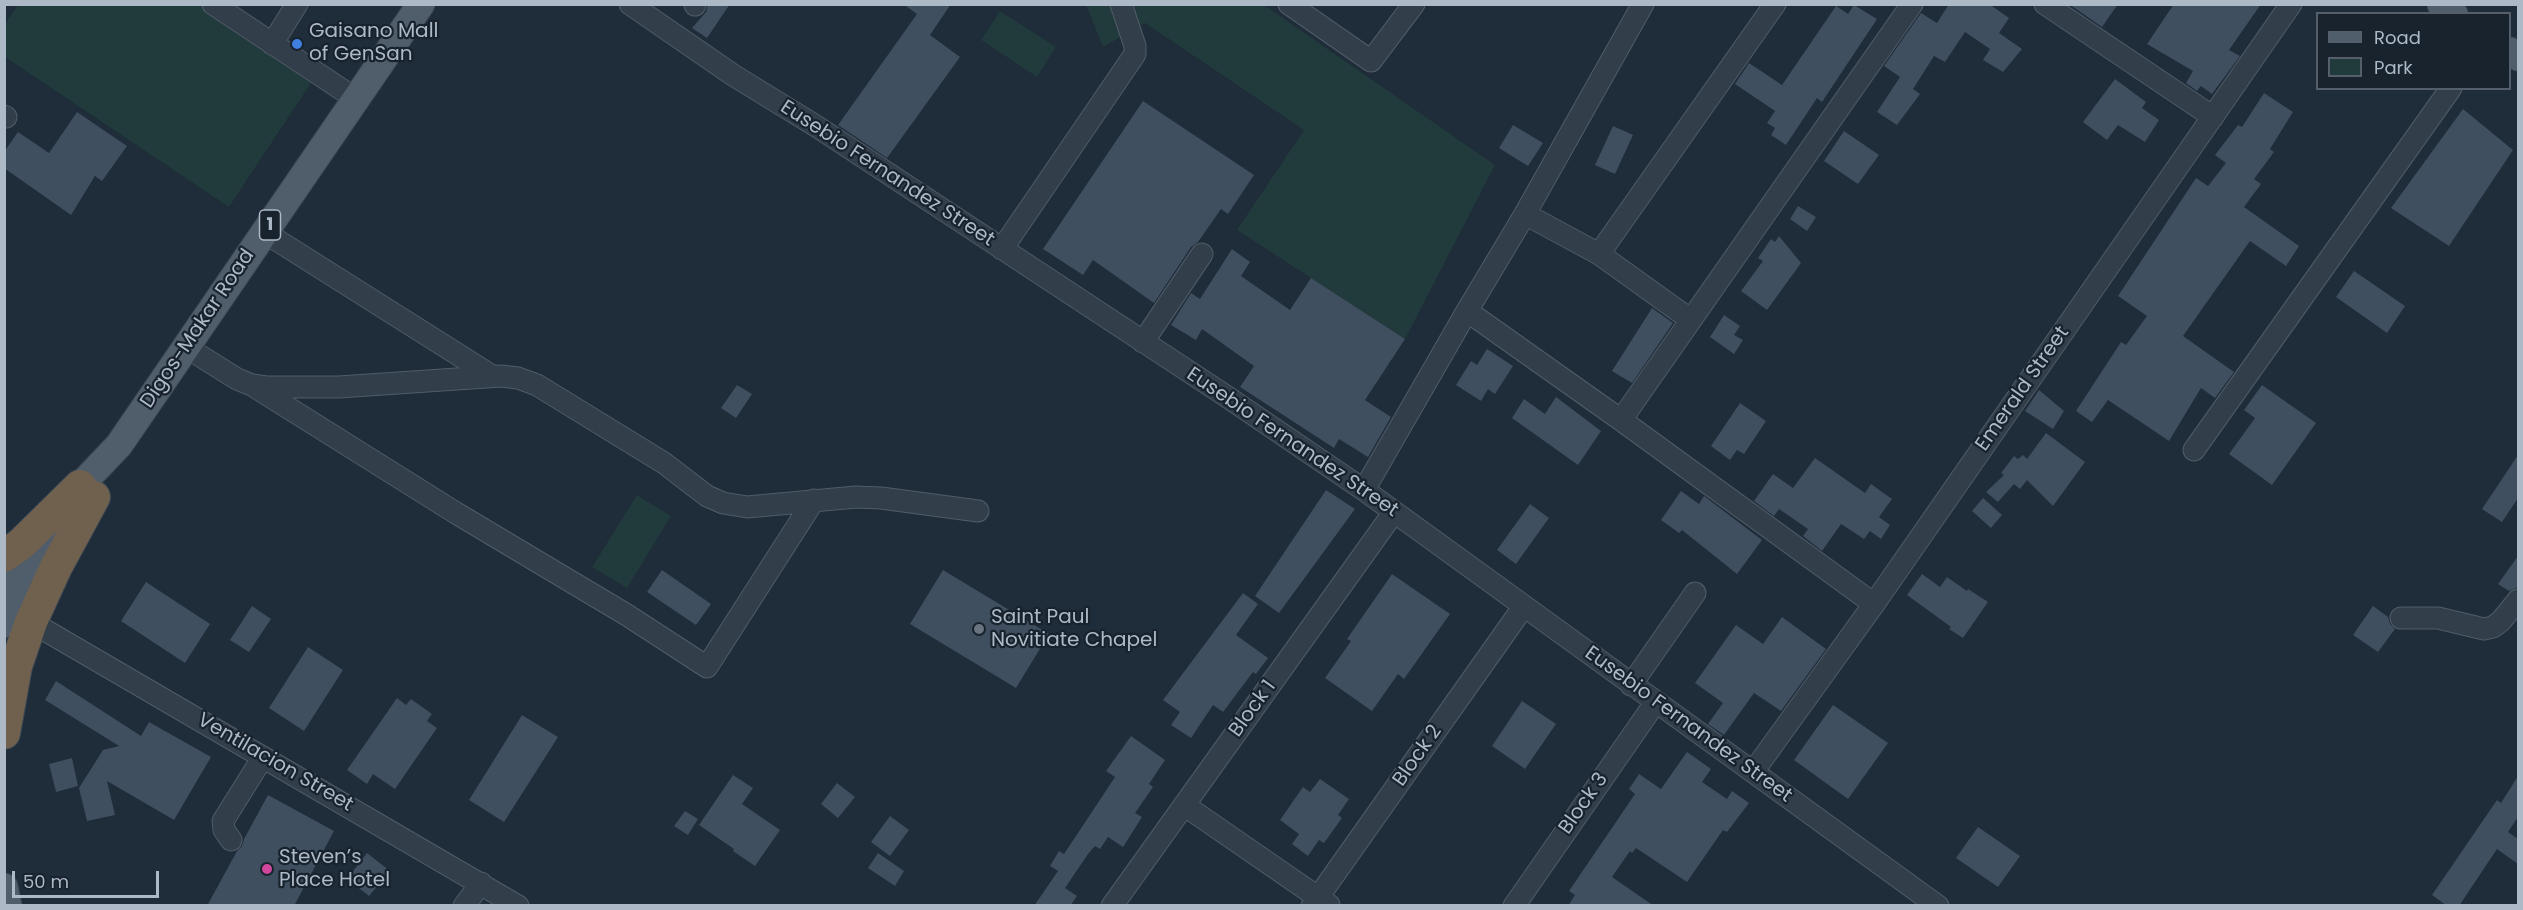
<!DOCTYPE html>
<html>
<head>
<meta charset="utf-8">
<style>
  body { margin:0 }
  #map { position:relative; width:2523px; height:910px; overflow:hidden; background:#1f2c39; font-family:Poppins,sans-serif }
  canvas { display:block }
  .frame { position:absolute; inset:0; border:6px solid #adb9c7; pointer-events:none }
  .legend { position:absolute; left:2316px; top:12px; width:195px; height:78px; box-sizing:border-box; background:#18232e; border:2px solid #545f6b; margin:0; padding:8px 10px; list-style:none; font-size:18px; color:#adb9c7 }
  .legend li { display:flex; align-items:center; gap:12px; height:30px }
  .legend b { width:30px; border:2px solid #545f6b }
  .scale { position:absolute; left:12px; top:871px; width:147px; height:27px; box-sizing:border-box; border:3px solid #adb9c7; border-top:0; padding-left:8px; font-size:18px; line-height:21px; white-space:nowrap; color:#adb9c7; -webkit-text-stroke:4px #18232e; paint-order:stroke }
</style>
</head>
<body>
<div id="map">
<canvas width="2523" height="910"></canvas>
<div class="frame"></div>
<ul class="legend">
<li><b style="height:8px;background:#505d6a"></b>Road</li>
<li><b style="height:16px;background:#213a3b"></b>Park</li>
</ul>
<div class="scale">50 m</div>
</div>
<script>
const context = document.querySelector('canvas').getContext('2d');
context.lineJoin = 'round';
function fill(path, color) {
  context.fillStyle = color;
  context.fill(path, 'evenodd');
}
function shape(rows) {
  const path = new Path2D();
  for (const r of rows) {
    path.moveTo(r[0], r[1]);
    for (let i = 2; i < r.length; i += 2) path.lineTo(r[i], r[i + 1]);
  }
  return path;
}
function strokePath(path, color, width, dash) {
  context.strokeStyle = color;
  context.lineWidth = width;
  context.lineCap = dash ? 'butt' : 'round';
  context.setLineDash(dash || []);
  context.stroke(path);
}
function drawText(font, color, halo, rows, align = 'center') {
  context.font = font + ' Poppins,sans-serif';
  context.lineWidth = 4.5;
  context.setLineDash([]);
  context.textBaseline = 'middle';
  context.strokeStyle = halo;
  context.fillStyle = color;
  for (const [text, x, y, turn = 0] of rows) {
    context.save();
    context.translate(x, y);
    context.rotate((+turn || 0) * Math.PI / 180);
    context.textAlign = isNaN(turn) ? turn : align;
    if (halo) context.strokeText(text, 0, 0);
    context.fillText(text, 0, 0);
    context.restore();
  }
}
fill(shape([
  [18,5,199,5,311,83,229,207,5,57,5,24],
  [1086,5,1264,5,1495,165,1405,339,1237,230,1304,130,1145,23,1103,47],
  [1000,11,1056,47,1037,77,981,40],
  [637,495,671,516,627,588,592,567]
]), '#213a3b');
fill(shape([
  [708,4,730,4,707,38,692,28,706,12],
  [903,4,951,4,930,35,960,57,887,158,838,125,917,14],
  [1949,4,1989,4,2009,18,1999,33,2022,49,2003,72,1983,60,1990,49,1965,32,1945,62,1934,56,1913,89,1920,94,1897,125,1877,112,1900,77,1884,66,1921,13,1937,23],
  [2069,4,2118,4,2102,27],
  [2174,4,2261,4,2229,50,2240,56,2212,94,2201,86,2197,91,2186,83,2193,71,2147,44],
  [1854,5,1877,19,1822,102,1817,98,1786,145,1771,135,1775,128,1767,123,1775,111,1735,84,1749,63,1782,85,1836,6,1848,14],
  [2115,79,2146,102,2142,108,2159,120,2145,142,2118,125,2107,140,2083,122],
  [2264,93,2293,112,2270,149,2274,152,2254,179,2261,184,2244,207,2299,246,2286,266,2250,241,2183,336,2234,372,2215,398,2201,388,2169,441,2108,400,2092,422,2076,411,2121,342,2126,345,2147,316,2118,296,2196,178,2208,186,2226,163,2215,155,2238,125,2242,127],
  [1143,101,1254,175,1228,214,1221,209,1198,242,1191,247,1154,303,1093,260,1083,275,1043,249],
  [2463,109,2513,150,2449,246,2391,208],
  [77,112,127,146,102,181,95,176,71,215,4,168,4,152,18,132,49,153],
  [1513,125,1543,143,1528,166,1499,148],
  [1613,126,1633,135,1615,174,1595,165],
  [1844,131,1879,155,1858,184,1824,161],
  [1798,206,1816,217,1807,231,1790,219],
  [1779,236,1801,263,1767,310,1741,291,1763,261,1758,258,1771,239,1775,242],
  [1232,249,1250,262,1241,276,1290,310,1311,278,1405,339,1365,400,1391,417,1368,457,1339,439,1334,448,1240,387,1254,366,1202,329,1196,340,1171,325,1191,293,1200,299],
  [2354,271,2405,306,2387,333,2336,297],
  [1652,308,1673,323,1632,383,1612,371],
  [1724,315,1740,326,1734,335,1743,340,1734,354,1710,337],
  [1487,349,1513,366,1495,394,1488,389,1481,401,1456,385,1471,361,1477,365],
  [737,385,752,394,736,418,721,408],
  [2262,385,2316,423,2272,485,2229,454,2255,418,2244,410],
  [2039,390,2064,411,2053,429,2025,411],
  [1556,397,1601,431,1578,465,1512,418,1524,399,1545,414],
  [1740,403,1766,421,1744,454,1737,450,1730,460,1711,446],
  [2046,433,2085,462,2053,506,2027,480,2020,489,2014,484,1998,502,1986,492,2004,475,2001,473,2014,456,2018,459,2023,455,2027,459],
  [2518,455,2518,498,2502,522,2482,509],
  [1815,458,1865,493,1871,484,1892,499,1879,517,1890,525,1881,539,1870,531,1864,539,1841,524,1822,551,1803,536,1808,529,1779,509,1774,516,1754,501,1773,474,1793,488],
  [1326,490,1355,509,1279,613,1255,596],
  [1681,491,1699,504,1704,496,1762,540,1737,574,1682,530,1679,533,1661,520],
  [1983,498,2002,515,1991,528,1972,511],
  [1530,504,1549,518,1516,564,1497,550],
  [2518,556,2518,587,2509,591,2498,584],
  [662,570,711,604,696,625,647,592],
  [943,570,1049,634,1016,688,910,624],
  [1392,574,1450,614,1404,679,1398,674,1372,711,1325,678,1351,641,1347,639],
  [1922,574,1940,587,1947,577,1967,591,1968,589,1988,602,1963,638,1949,629,1951,627,1907,595],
  [146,582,210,624,185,663,121,621],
  [1243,593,1258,604,1236,635,1268,658,1256,674,1253,672,1223,712,1213,705,1191,738,1171,725,1180,712,1163,700],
  [252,606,271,619,249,652,230,640],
  [2373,606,2388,617,2390,624,2395,629,2378,652,2353,635],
  [1782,617,1826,649,1781,711,1754,693,1724,735,1708,724,1723,703,1695,683,1736,625,1763,644],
  [308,647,343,670,304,731,269,708],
  [56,681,141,736,149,722,211,757,174,820,107,781,115,815,87,821,79,788,103,750,119,746,45,700],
  [397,698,406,705,411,699,432,714,427,721,437,728,395,789,373,774,367,784,347,770],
  [1522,701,1556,724,1525,769,1492,746],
  [1833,705,1888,743,1848,799,1794,760],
  [522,715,558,737,504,822,469,800],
  [1131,736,1165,760,1149,784,1153,787,1135,813,1142,817,1123,847,1108,837,1100,849,1095,846,1088,854,1065,888,1077,896,1070,906,1034,906,1058,871,1050,866,1059,851,1064,854,1115,777,1106,771],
  [1687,752,1711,769,1702,782,1727,799,1732,791,1749,803,1727,832,1723,830,1687,882,1636,848,1632,853,1630,851,1612,877,1654,906,1568,906,1575,895,1569,891,1635,794,1629,789,1639,774,1661,789],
  [72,758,78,786,56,792,49,764],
  [733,775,753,788,742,804,780,830,755,866,733,851,734,849,699,825],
  [2518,776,2518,817,2508,832,2518,839,2518,864,2497,849,2459,906,2447,906,2432,895,2497,800,2501,803],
  [1320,779,1349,799,1338,815,1342,818,1324,843,1319,840,1308,856,1292,844,1299,834,1280,820,1303,787,1310,792],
  [837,783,855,797,838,818,821,804],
  [268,795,334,831,294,906,207,906,237,851,242,846,244,839],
  [685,811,698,819,688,835,674,826],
  [890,816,909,830,890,856,871,842],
  [1978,827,2020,856,1998,887,1956,858],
  [367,853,390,871,369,896,347,879],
  [878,853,904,871,895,886,868,868]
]), '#3f4f5f');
const minor = shape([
  [213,4,356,99],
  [630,4,733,75,816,126,1226,396,1364,490,1938,906],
  [1289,4,1371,61,1414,4],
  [2045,4,2213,117],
  [695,5,695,4],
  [272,44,297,4],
  [4,116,6,117],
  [1525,214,1599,254,1691,320],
  [264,232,492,376],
  [1002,249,1135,54,1135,46,1121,4],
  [1599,254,1775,4],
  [1467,311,1621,420,1874,604],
  [1143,342,1202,254],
  [186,347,237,379,252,385,266,387,339,387,501,376,518,378,537,385,664,463,707,496,723,503,747,507,856,497,881,498,978,511],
  [255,387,456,513,627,615,707,667,814,500],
  [1621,420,1912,4],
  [2194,450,2451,88],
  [1364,490,1467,311,1525,214,1643,4],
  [2401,618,2438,618,2484,629,2493,627,2501,621,2518,600],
  [31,622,518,906],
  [1631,685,1695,593],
  [1753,772,1874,604,2291,4],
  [1184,805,1329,905],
  [231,840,224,830,223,821,263,757],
  [464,906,481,883],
  [1112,906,1394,512],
  [1312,906,1524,606],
  [1514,906,1655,703]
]);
const major = shape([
  [2441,4,2454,14],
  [2510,51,2518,57],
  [4,589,80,486,119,445,421,4],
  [4,624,49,561],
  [4,887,8,906]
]);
const highway = shape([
  [4,556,21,544,80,486],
  [4,733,16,666,31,622,56,567,94,497]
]);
strokePath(minor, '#505c68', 23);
strokePath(major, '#3c4753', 29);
strokePath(highway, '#3d4954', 34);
strokePath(minor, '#323e4a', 21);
strokePath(major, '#505d6a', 27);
strokePath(highway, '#70614f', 32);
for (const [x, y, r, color] of [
  [297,44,6,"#3f7fe0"],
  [979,629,6,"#6b7280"],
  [267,869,6,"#d1479c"]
]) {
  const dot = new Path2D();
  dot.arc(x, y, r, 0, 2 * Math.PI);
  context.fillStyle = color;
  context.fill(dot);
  strokePath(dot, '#18232e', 2);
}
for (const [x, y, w] of [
  [270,225,21]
]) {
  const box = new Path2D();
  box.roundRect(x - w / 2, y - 15, w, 30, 4.5);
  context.fillStyle = '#18232e';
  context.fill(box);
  strokePath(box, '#adb9c7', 1.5);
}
drawText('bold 18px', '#adb9c7', null, [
  ["1",270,225]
]);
drawText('20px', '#adb9c7', '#18232e', [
  ["Gaisano Mall",309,32],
  ["of GenSan",309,55],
  ["Saint Paul",991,618],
  ["Novitiate Chapel",991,641],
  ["Steven’s",279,858],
  ["Place Hotel",279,881]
], 'left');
drawText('20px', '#adb9c7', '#18232e', [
  ["Eusebio Fernandez Street",887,174,33],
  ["Digos-Makar Road",198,329,-56],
  ["Emerald Street",2023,389,-55],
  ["Eusebio Fernandez Street",1292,443,34],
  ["Block 1",1253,709,-54],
  ["Eusebio Fernandez Street",1688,725,36],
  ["Block 2",1418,756,-55],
  ["Ventilacion Street",275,763,30],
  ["Block 3",1584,804,-55]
]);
</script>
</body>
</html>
